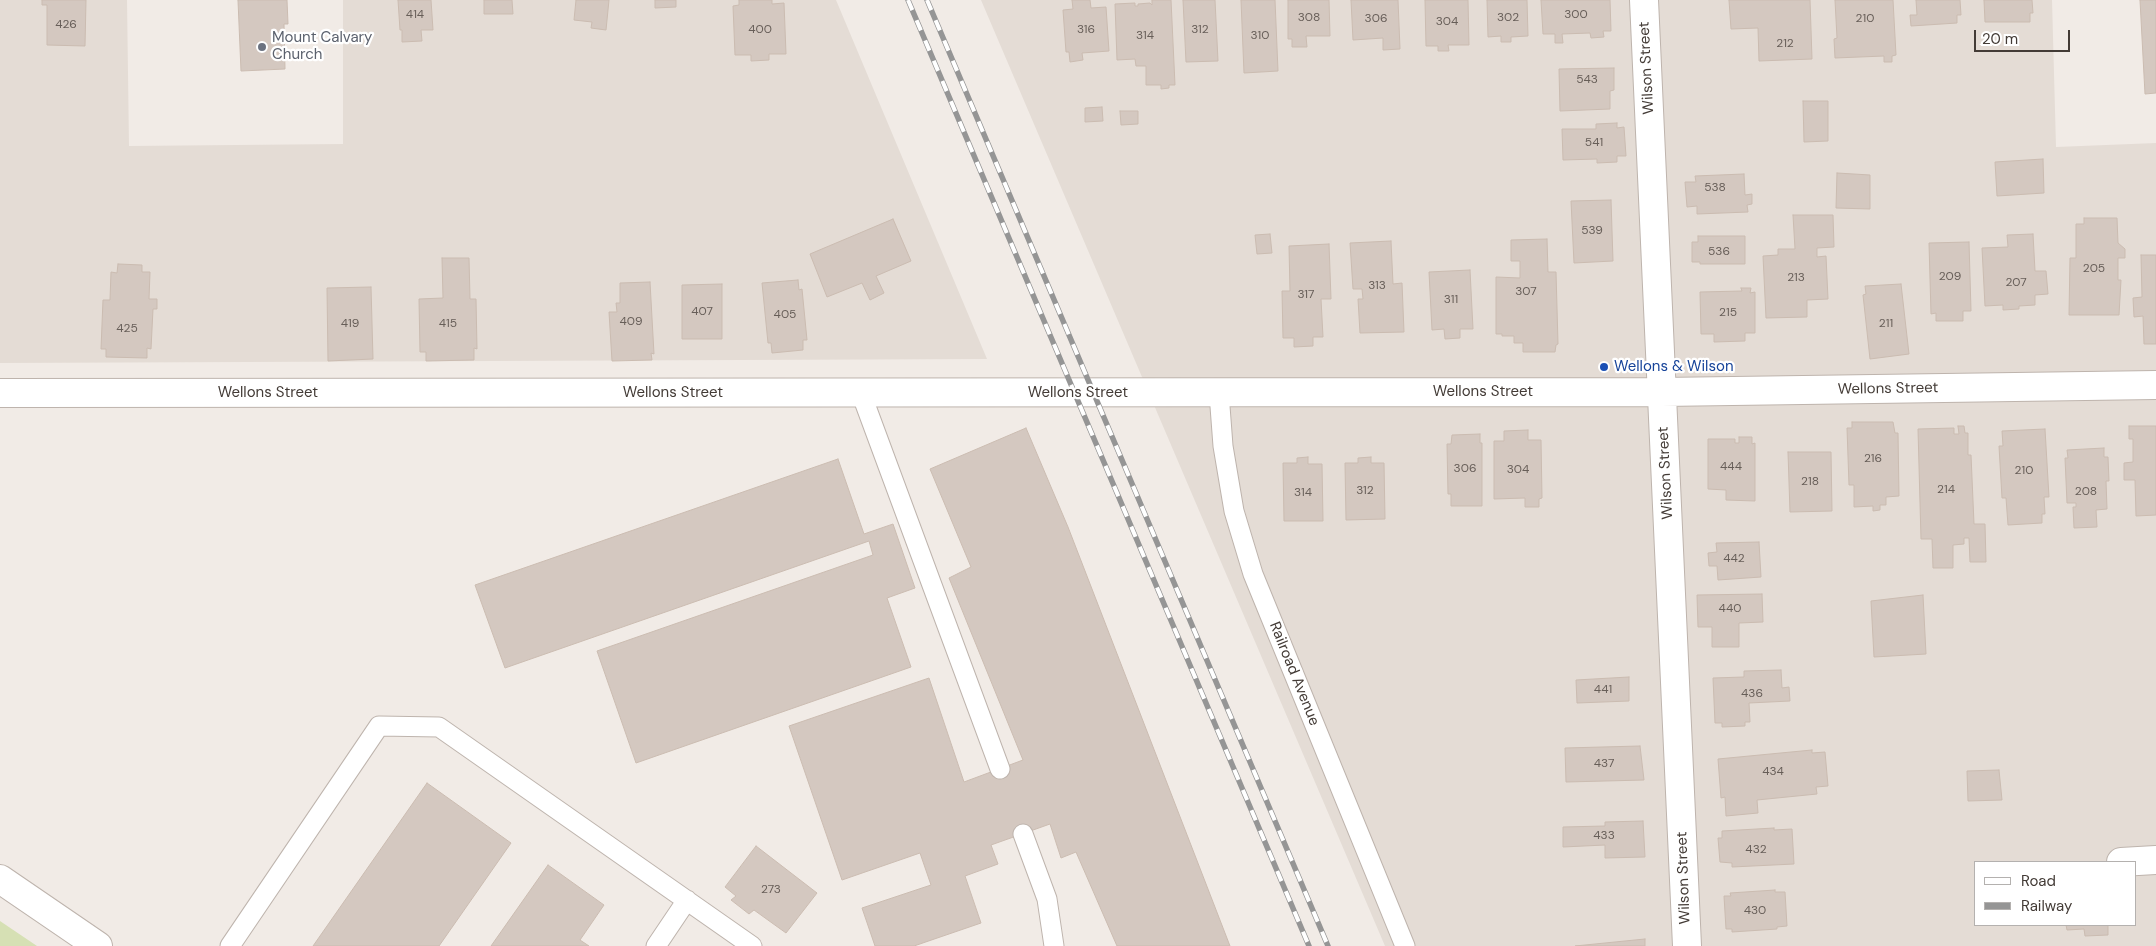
<!DOCTYPE html>
<html>
<head>
<meta charset="utf-8">
<style>
  body { margin:0 }
  #map { position:relative; width:2156px; height:946px; overflow:hidden; background:#f1ebe6; font-family:"DM Sans",sans-serif }
  canvas { display:block }
  .legend { position:absolute; left:1974px; top:861px; width:162px; height:65px; box-sizing:border-box; background:#fff; border:1px solid #b4b1af; margin:0; padding:6px 9px; list-style:none; font-size:15px; color:#433b36 }
  .legend li { display:flex; align-items:center; gap:10px; height:25px }
  .legend b { width:25px; border:1px solid #b4b1af }
  .scale { position:absolute; left:1974px; top:30px; width:96px; height:22px; box-sizing:border-box; border:2px solid #433b36; border-top:0; padding-left:6px; font-size:15px; line-height:18px; white-space:nowrap; color:#433b36; -webkit-text-stroke:4px #fff; paint-order:stroke }
</style>
</head>
<body>
<div id="map">
<canvas width="2156" height="946"></canvas>
<ul class="legend">
<li><b style="height:6px;background:#fff"></b>Road</li>
<li><b style="height:6px;background:#959595"></b>Railway</li>
</ul>
<div class="scale">20 m</div>
</div>
<script>
const context = document.querySelector('canvas').getContext('2d');
context.lineJoin = 'round';
function fill(path, color) {
  context.fillStyle = color;
  context.fill(path, 'evenodd');
}
function shape(rows) {
  const path = new Path2D();
  for (const r of rows) {
    path.moveTo(r[0], r[1]);
    for (let i = 2; i < r.length; i += 2) path.lineTo(r[i], r[i + 1]);
  }
  return path;
}
function strokePath(path, color, width, dash) {
  context.strokeStyle = color;
  context.lineWidth = width;
  context.lineCap = dash ? 'butt' : 'round';
  context.setLineDash(dash || []);
  context.stroke(path);
}
function drawText(font, color, halo, rows, align = 'center') {
  context.font = font + ' "DM Sans",sans-serif';
  context.lineWidth = 4.5;
  context.setLineDash([]);
  context.textBaseline = 'middle';
  context.strokeStyle = halo;
  context.fillStyle = color;
  for (const [text, x, y, turn = 0] of rows) {
    context.save();
    context.translate(x, y);
    context.rotate((+turn || 0) * Math.PI / 180);
    context.textAlign = isNaN(turn) ? turn : align;
    if (halo) context.strokeText(text, 0, 0);
    context.fillText(text, 0, 0);
    context.restore();
  }
}
fill(shape([
  [0,0,127,0,129,146,343,144,343,0,836,0,987,359,0,363],
  [981,0,2052,0,2056,147,2156,143,2156,946,1385,946],
  [1975,862,2135,862,2135,925,1975,925]
]), '#e4dcd5');
fill(shape([
  [0,921,37,946,0,946]
]), '#d6e0b4');
const building = shape([
  [42,0,86,0,85,46,47,45,47,5,42,5,42,0],
  [238,0,287,0,288,24,284,24,285,69,241,71,238,0],
  [398,0,431,0,433,30,421,30,422,41,402,42,402,30,400,30,398,0],
  [484,0,512,0,513,14,484,14,484,0],
  [576,0,609,0,606,30,591,28,592,22,574,20,576,0],
  [655,0,676,0,676,7,655,8,655,0],
  [739,0,772,0,772,4,784,3,786,54,769,54,769,60,751,61,751,55,735,55,733,6,739,5,739,0],
  [1072,0,1090,0,1091,8,1106,7,1109,51,1082,53,1083,60,1070,62,1069,52,1066,52,1063,10,1073,9,1072,0],
  [1152,0,1171,0,1175,85,1169,85,1169,88,1161,89,1161,85,1146,85,1146,66,1136,66,1135,59,1117,60,1115,4,1135,3,1135,6,1138,6,1138,4,1150,3,1152,5,1152,0],
  [1183,0,1215,0,1218,61,1186,62,1183,0],
  [1241,0,1275,0,1278,71,1244,73,1241,0],
  [1288,0,1329,0,1330,36,1306,36,1307,47,1292,47,1292,39,1288,39,1288,0],
  [1351,0,1398,0,1400,49,1383,50,1383,38,1353,40,1351,0],
  [1425,0,1468,0,1469,45,1448,45,1449,51,1438,51,1438,46,1426,46,1425,0],
  [1487,0,1527,0,1528,36,1511,37,1511,42,1501,42,1501,36,1488,37,1487,0],
  [1541,0,1610,0,1611,31,1603,31,1604,37,1591,38,1590,33,1562,34,1563,43,1555,43,1555,34,1543,34,1541,0],
  [1729,0,1810,0,1812,59,1759,61,1758,28,1731,29,1729,0],
  [1835,0,1893,0,1896,55,1892,56,1892,62,1884,62,1884,56,1835,58,1834,39,1837,38,1835,0],
  [1916,0,1960,0,1961,15,1957,15,1957,23,1911,26,1910,15,1917,15,1916,0],
  [1984,0,2032,0,2033,13,2030,13,2030,22,1985,22,1984,0],
  [2140,0,2156,0,2156,93,2145,94,2140,0],
  [1614,68,1614,90,1610,91,1610,109,1560,111,1559,69,1614,68],
  [1803,101,1828,101,1828,141,1804,142,1803,101],
  [1102,107,1103,121,1085,122,1085,108,1102,107],
  [1120,111,1138,111,1138,124,1121,125,1120,111],
  [1617,123,1617,128,1624,127,1626,156,1617,156,1617,162,1597,163,1597,159,1563,160,1562,129,1596,129,1596,124,1617,123],
  [2043,159,2044,193,1997,196,1995,162,2043,159],
  [1837,173,1870,175,1870,209,1836,208,1837,173],
  [1744,174,1745,195,1752,194,1752,204,1747,205,1748,212,1697,214,1697,206,1687,207,1685,182,1696,182,1695,176,1744,174],
  [1611,200,1613,261,1574,263,1571,201,1611,200],
  [1793,215,1833,215,1834,247,1817,248,1817,257,1826,256,1828,299,1807,300,1807,317,1766,318,1763,256,1778,255,1778,249,1795,249,1793,215],
  [2084,218,2117,218,2118,243,2125,249,2125,258,2118,258,2118,280,2121,280,2119,315,2069,315,2070,258,2076,258,2076,224,2084,224,2084,218],
  [893,219,911,261,876,276,884,293,870,300,862,283,827,297,810,254,893,219],
  [1270,234,1272,253,1257,254,1255,235,1270,234],
  [2033,234,2035,271,2046,271,2048,294,2035,295,2035,305,2019,306,2019,309,2003,310,2003,305,1985,306,1982,248,2008,247,2007,235,2033,234],
  [1698,236,1745,236,1745,264,1700,264,1700,262,1692,262,1692,242,1698,242,1698,236],
  [1547,239,1548,272,1556,272,1558,344,1556,345,1555,352,1523,352,1523,343,1514,343,1514,336,1502,336,1502,334,1496,334,1496,277,1520,278,1520,261,1511,261,1511,240,1547,239],
  [1391,241,1393,284,1402,283,1404,332,1360,333,1358,299,1363,299,1362,289,1353,289,1350,243,1391,241],
  [1969,242,1971,311,1963,311,1963,321,1936,321,1936,313,1931,314,1929,243,1969,242],
  [1329,244,1331,299,1321,299,1323,337,1313,337,1313,346,1294,347,1294,338,1283,338,1282,291,1290,291,1289,246,1329,244],
  [2141,255,2156,255,2156,344,2144,344,2143,316,2134,317,2133,298,2142,297,2141,255],
  [442,258,469,258,470,299,476,299,477,349,474,348,474,360,426,361,426,352,420,352,419,299,443,298,442,258],
  [118,264,142,265,142,272,150,272,149,299,157,299,157,309,153,309,151,349,147,348,147,358,106,357,106,349,101,349,103,300,110,300,111,272,117,273,118,264],
  [1470,270,1473,329,1460,329,1460,338,1445,339,1444,329,1432,330,1429,272,1470,270],
  [798,280,799,290,802,289,807,340,803,340,803,350,772,353,771,343,768,343,762,283,798,280],
  [650,282,654,354,651,353,652,360,612,361,609,312,617,312,616,303,620,303,620,283,650,282],
  [722,284,722,339,682,339,682,285,722,284],
  [1901,284,1909,354,1870,359,1863,295,1866,294,1865,286,1901,284],
  [371,287,373,359,328,361,327,288,371,287],
  [1741,288,1751,288,1750,293,1755,292,1755,333,1745,333,1745,341,1714,342,1714,334,1701,334,1700,292,1742,291,1741,288],
  [1852,422,1893,422,1895,433,1898,433,1899,496,1886,497,1886,505,1880,505,1880,510,1873,511,1873,506,1854,507,1854,485,1849,485,1847,428,1852,428,1852,422],
  [1958,426,1964,426,1965,433,1968,433,1968,455,1971,455,1974,524,1985,524,1986,562,1970,562,1969,538,1964,538,1964,544,1953,545,1953,568,1933,568,1932,539,1921,539,1918,429,1954,428,1954,434,1959,434,1958,426],
  [2129,426,2156,426,2156,515,2136,516,2135,480,2124,480,2124,463,2133,462,2133,439,2129,439,2129,426],
  [1026,428,1068,527,1230,946,1117,946,1076,852,1061,858,1050,824,991,845,998,864,965,876,981,923,914,946,875,946,862,908,931,885,920,853,842,880,789,726,929,678,964,782,1023,760,949,578,971,567,930,469,1026,428],
  [2045,429,2049,497,2044,497,2045,514,2042,514,2042,523,2008,525,2006,498,2002,498,1999,446,2003,446,2002,431,2045,429],
  [1528,430,1528,440,1541,440,1542,498,1539,499,1539,507,1525,507,1525,498,1494,499,1494,441,1504,441,1504,431,1528,430],
  [1480,434,1480,443,1482,443,1482,506,1451,506,1451,494,1448,494,1447,444,1451,444,1452,435,1480,434],
  [1739,437,1752,437,1752,444,1755,443,1755,501,1726,500,1726,490,1708,489,1708,439,1735,439,1735,443,1739,443,1739,437],
  [2104,448,2104,457,2108,457,2109,481,2106,481,2107,509,2096,510,2097,527,2074,528,2073,507,2076,507,2076,503,2067,503,2065,458,2068,458,2067,450,2104,448],
  [1788,452,1831,452,1832,511,1790,512,1788,452],
  [1308,457,1308,464,1322,464,1323,521,1284,521,1283,463,1297,463,1297,458,1308,457],
  [1371,457,1371,463,1384,463,1385,519,1346,520,1345,463,1358,463,1358,458,1371,457],
  [838,459,864,534,893,524,915,588,887,598,911,667,636,763,597,651,873,555,869,541,505,668,475,585,838,459],
  [1759,542,1761,577,1718,580,1717,566,1709,566,1708,553,1717,552,1716,543,1759,542],
  [1762,594,1763,622,1739,623,1739,647,1712,647,1712,627,1698,627,1697,595,1762,594],
  [1923,595,1926,654,1874,657,1871,601,1923,595],
  [1781,670,1782,688,1789,687,1790,701,1749,703,1750,722,1745,722,1745,726,1722,727,1722,723,1715,723,1713,678,1744,677,1744,671,1781,670],
  [1629,677,1629,701,1577,703,1576,680,1629,677],
  [1640,746,1644,780,1566,782,1565,748,1640,746],
  [1812,750,1812,753,1825,752,1828,786,1816,787,1817,794,1757,800,1758,813,1726,816,1725,797,1721,798,1718,759,1812,750],
  [1999,770,2002,800,1968,801,1967,771,1999,770],
  [427,783,511,843,439,946,313,946,427,783],
  [1643,821,1645,857,1605,858,1605,845,1563,847,1563,827,1605,826,1605,822,1643,821],
  [1774,828,1774,830,1792,829,1794,864,1732,867,1732,863,1720,862,1718,838,1722,838,1722,831,1774,828],
  [756,846,817,893,786,933,754,910,749,914,731,900,736,896,725,887,756,846],
  [548,865,604,905,580,940,589,946,491,946,548,865],
  [1775,890,1775,892,1785,892,1787,926,1777,927,1777,929,1732,932,1732,929,1726,929,1724,896,1731,896,1730,893,1775,890],
  [2066,925,2108,925,2108,935,2085,936,2084,929,2067,930,2066,925],
  [1645,939,1645,946,1575,946,1645,939]
]);
fill(building, '#d4c8c0');
strokePath(building, '#cbbcb1', 1);
const service = shape([
  [861,393,1000,769],
  [1219,393,1223,446,1234,511,1253,574,1405,946],
  [1023,834,1047,899,1054,946],
  [230,946,379,726,439,727,752,946],
  [656,946,687,900]
]);
const minor = shape([
  [1644,0,1687,946],
  [0,393,1662,392,2156,385],
  [2121,862,2156,860],
  [0,879,98,946]
]);
strokePath(service, '#beb4ad', 21);
strokePath(minor, '#beb4ad', 30);
strokePath(service, '#fff', 19);
strokePath(minor, '#fff', 28);
const rail = shape([
  [908,0,1309,946],
  [927,0,1328,946]
]);
strokePath(rail, '#959595', 5.5);
strokePath(rail, '#fff', 4, [11]);
for (const [x, y, r, color] of [
  [262,47,5,"#6b7280"],
  [1604,367,5,"#1a4fb4"]
]) {
  const dot = new Path2D();
  dot.arc(x, y, r, 0, 2 * Math.PI);
  context.fillStyle = color;
  context.fill(dot);
  strokePath(dot, '#fff', 2);
}
drawText('12px', '#675e58', null, [
  ["414",415,15],
  ["300",1576,15],
  ["308",1309,18],
  ["302",1508,18],
  ["306",1376,19],
  ["210",1865,19],
  ["304",1447,22],
  ["426",66,25],
  ["400",760,30],
  ["316",1086,30],
  ["312",1200,30],
  ["314",1145,36],
  ["310",1260,36],
  ["212",1785,44],
  ["543",1587,80],
  ["541",1594,143],
  ["538",1715,188],
  ["539",1592,231],
  ["536",1719,252],
  ["205",2094,269],
  ["209",1950,277],
  ["213",1796,278],
  ["207",2016,283],
  ["313",1377,286],
  ["307",1526,292],
  ["317",1306,295],
  ["311",1451,300],
  ["407",702,312],
  ["215",1728,313],
  ["405",785,315],
  ["409",631,322],
  ["419",350,324],
  ["415",448,324],
  ["211",1886,324],
  ["425",127,329],
  ["216",1873,459],
  ["444",1731,467],
  ["306",1465,469],
  ["304",1518,470],
  ["210",2024,471],
  ["218",1810,482],
  ["214",1946,490],
  ["312",1365,491],
  ["208",2086,492],
  ["314",1303,493],
  ["442",1734,559],
  ["440",1730,609],
  ["441",1603,690],
  ["436",1752,694],
  ["437",1604,764],
  ["434",1773,772],
  ["433",1604,836],
  ["432",1756,850],
  ["273",771,890],
  ["430",1755,911]
]);
drawText('15px', '#5b616d', '#fff', [
  ["Mount Calvary",272,38],
  ["Church",272,55]
], 'left');
drawText('15px', '#433b36', '#fff', [
  ["Wilson Street",1647,68,-93],
  ["Wellons Street",1888,389,-1],
  ["Wellons Street",1483,392],
  ["Wellons Street",268,393],
  ["Wellons Street",673,393],
  ["Wellons Street",1078,393],
  ["Wilson Street",1666,473,-93],
  ["Railroad Avenue",1294,674,68],
  ["Wilson Street",1684,878,-92]
]);
drawText('15px', '#164399', '#fff', [
  ["Wellons & Wilson",1614,367]
], 'left');
</script>
</body>
</html>
